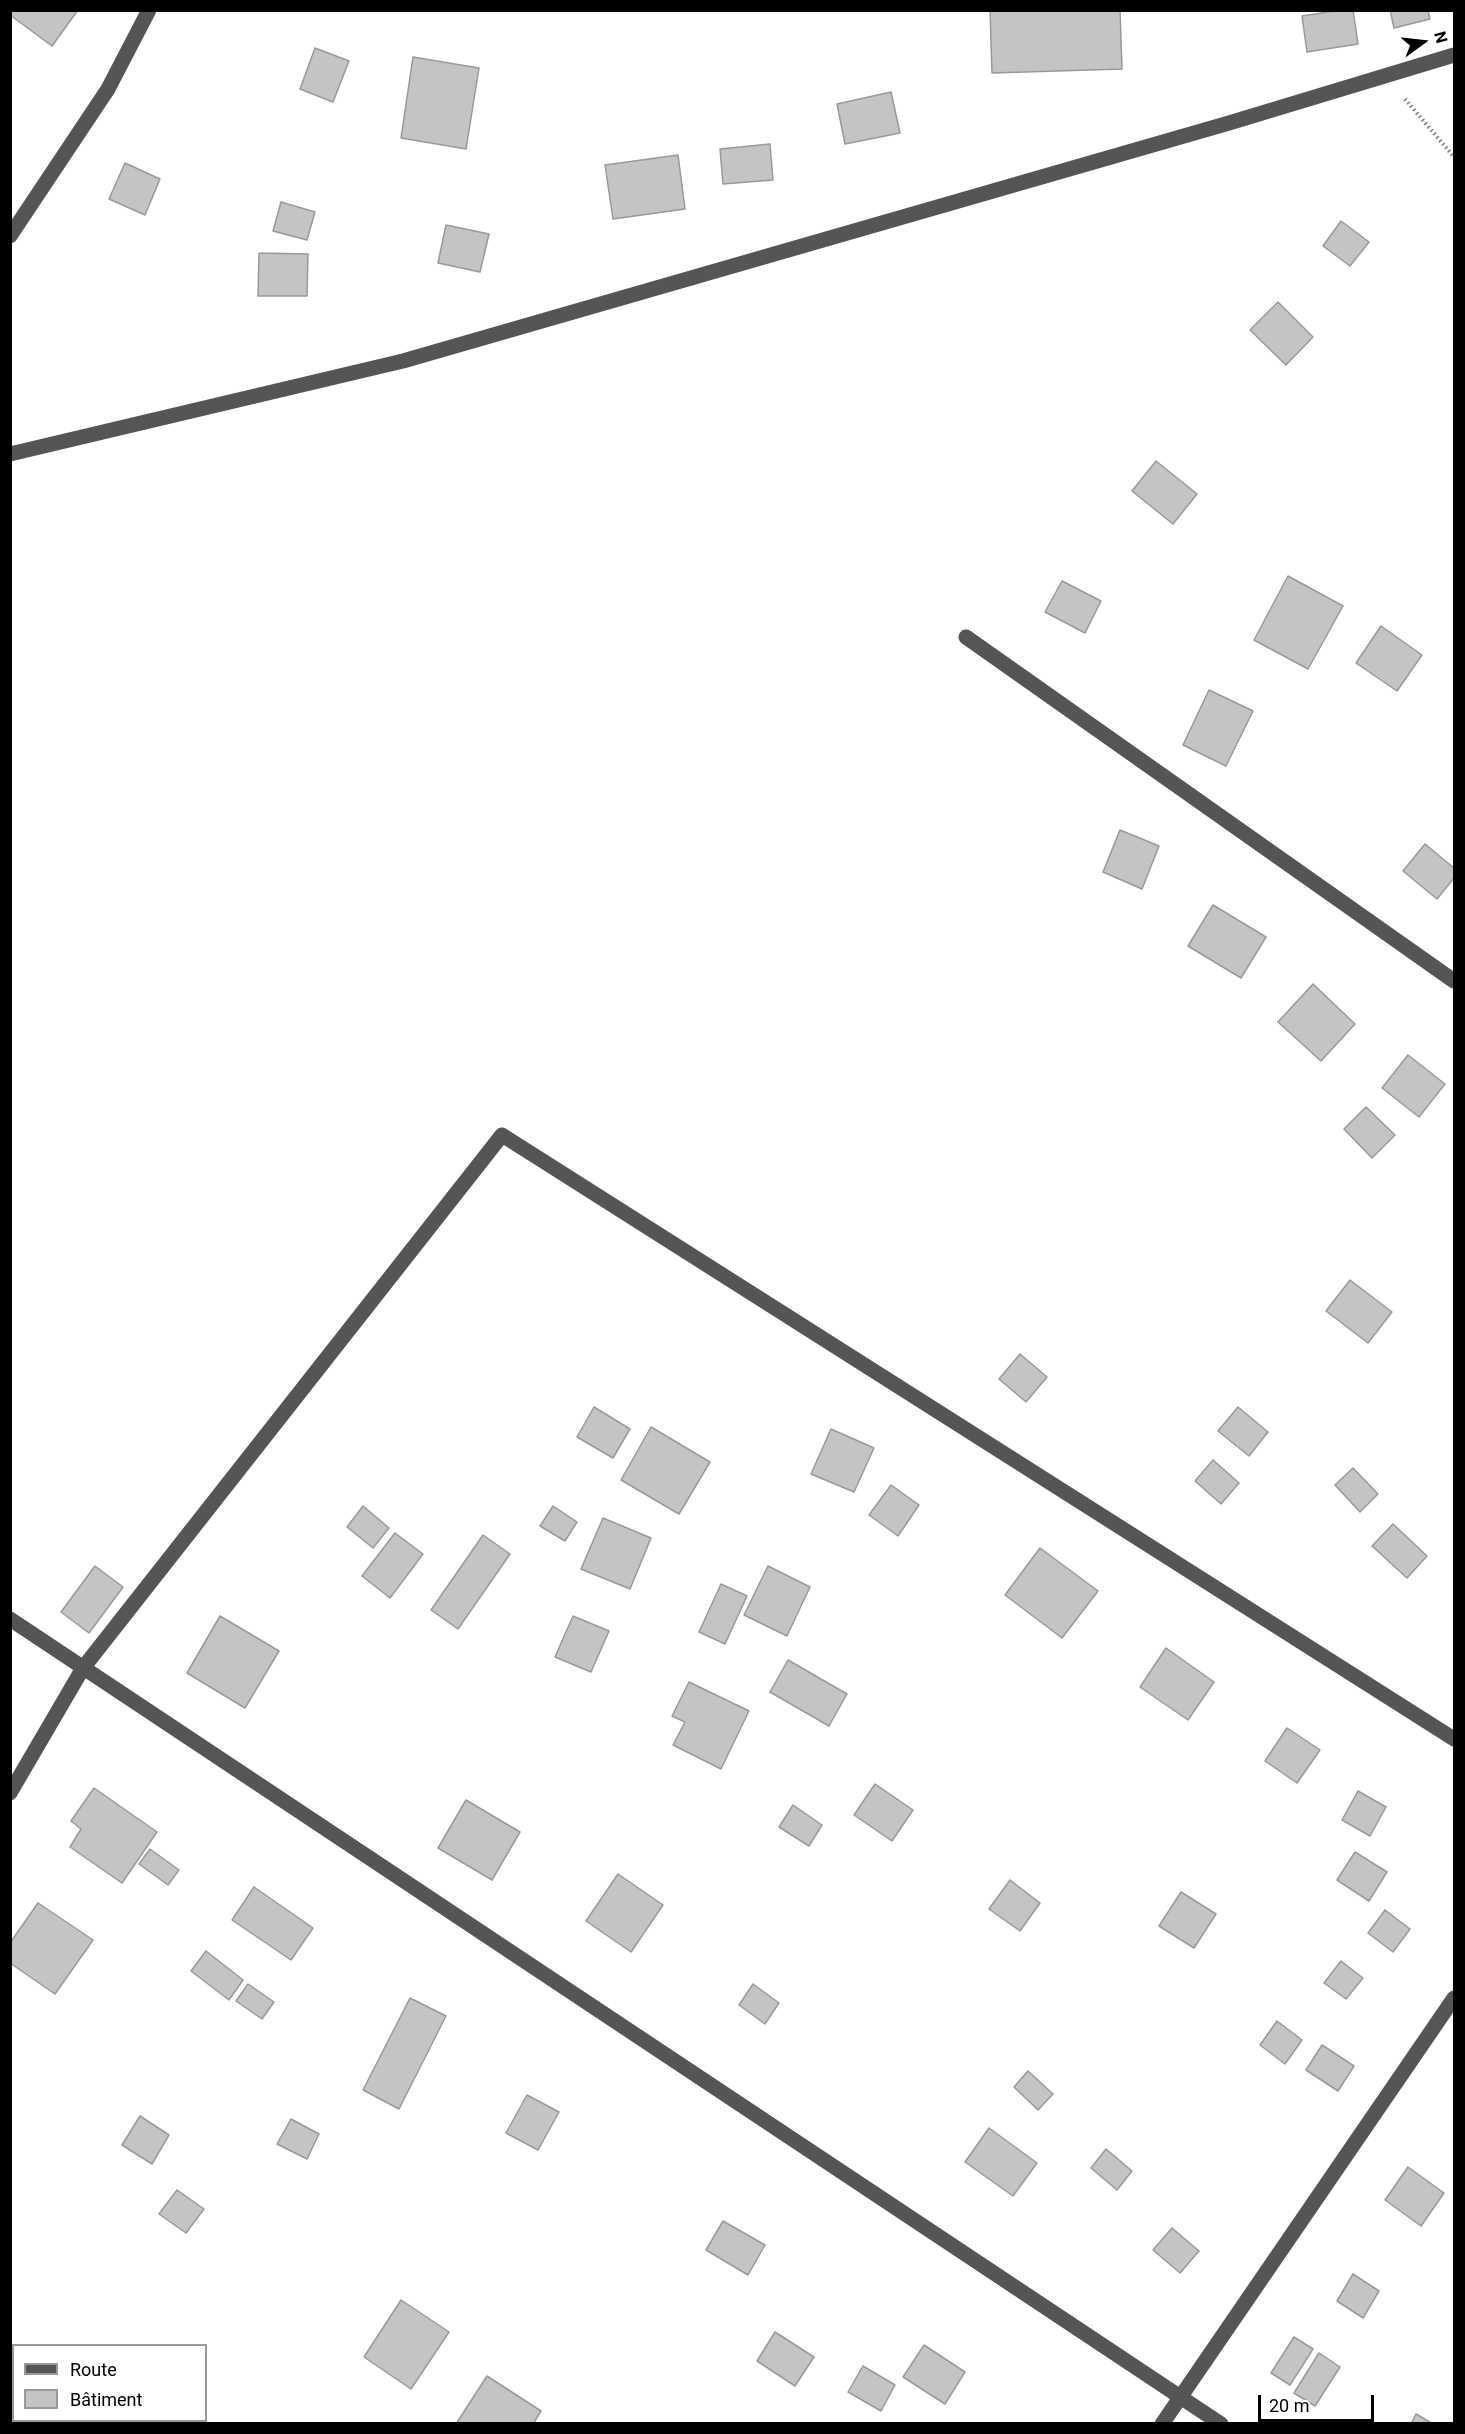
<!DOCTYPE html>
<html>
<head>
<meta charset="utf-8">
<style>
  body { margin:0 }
  #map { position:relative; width:1465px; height:2434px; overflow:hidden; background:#fff; font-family:Roboto,sans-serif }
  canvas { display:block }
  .frame { position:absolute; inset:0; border:12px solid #000; pointer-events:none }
  .legend { position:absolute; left:12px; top:2344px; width:195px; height:78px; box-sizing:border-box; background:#fff; border:2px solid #999; margin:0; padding:8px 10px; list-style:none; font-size:18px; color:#000 }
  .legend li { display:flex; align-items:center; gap:12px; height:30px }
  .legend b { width:30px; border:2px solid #999 }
  .north { position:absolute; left:1393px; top:12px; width:60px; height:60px; -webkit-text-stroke:4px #fff; paint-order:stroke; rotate:75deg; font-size:16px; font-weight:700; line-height:24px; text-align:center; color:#000 }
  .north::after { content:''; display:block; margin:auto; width:21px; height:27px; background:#000; clip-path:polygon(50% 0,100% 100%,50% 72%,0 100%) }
  .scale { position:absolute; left:1258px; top:2395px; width:116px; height:27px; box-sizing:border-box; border:3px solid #000; border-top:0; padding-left:8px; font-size:18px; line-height:21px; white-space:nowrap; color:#000; -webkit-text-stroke:4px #fff; paint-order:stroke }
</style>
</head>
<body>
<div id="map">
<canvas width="1465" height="2434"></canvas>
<div class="frame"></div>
<ul class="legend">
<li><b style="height:8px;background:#555"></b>Route</li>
<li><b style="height:16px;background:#c4c4c4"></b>Bâtiment</li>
</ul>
<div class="north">N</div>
<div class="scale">20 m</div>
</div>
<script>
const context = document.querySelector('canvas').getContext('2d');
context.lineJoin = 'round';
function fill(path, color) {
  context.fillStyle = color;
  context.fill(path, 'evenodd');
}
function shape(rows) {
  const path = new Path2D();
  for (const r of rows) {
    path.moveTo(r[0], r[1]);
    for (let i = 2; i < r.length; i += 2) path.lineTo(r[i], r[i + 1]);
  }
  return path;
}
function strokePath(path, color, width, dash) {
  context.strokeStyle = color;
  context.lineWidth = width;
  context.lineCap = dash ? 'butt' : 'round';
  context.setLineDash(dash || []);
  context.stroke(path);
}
const building = shape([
  [10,10,78,10,52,46,10,15,10,10],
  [990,10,1120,10,1122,69,992,73,990,10],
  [1341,10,1353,10,1358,44,1307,52,1302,16,1341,10],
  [1390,10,1428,10,1430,19,1394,28,1390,10],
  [315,48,349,61,333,102,300,89,315,48],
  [413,57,479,68,466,149,401,138,413,57],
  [891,92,900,133,845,144,837,104,891,92],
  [770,144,773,180,723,184,720,149,770,144],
  [678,155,685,209,613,219,605,165,678,155],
  [125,163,160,179,145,215,109,199,125,163],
  [281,202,315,212,307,240,273,231,281,202],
  [1341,221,1369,242,1350,266,1323,246,1341,221],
  [446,225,489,234,480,272,438,263,446,225],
  [259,253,308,254,307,296,258,296,259,253],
  [1278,302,1313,337,1286,365,1250,330,1278,302],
  [1156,461,1197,494,1173,524,1132,491,1156,461],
  [1288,576,1343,606,1308,669,1254,640,1288,576],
  [1062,581,1101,601,1085,633,1045,612,1062,581],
  [1381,626,1422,655,1397,691,1356,663,1381,626],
  [1209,690,1253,711,1226,766,1183,745,1209,690],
  [1120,830,1159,846,1142,889,1103,872,1120,830],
  [1425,844,1454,868,1454,878,1437,899,1403,871,1425,844],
  [1213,905,1266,937,1241,978,1188,946,1213,905],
  [1313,984,1355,1024,1321,1061,1278,1022,1313,984],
  [1408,1055,1445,1084,1419,1117,1382,1088,1408,1055],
  [1366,1107,1395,1135,1372,1158,1344,1129,1366,1107],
  [1350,1280,1392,1312,1368,1343,1326,1311,1350,1280],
  [1020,1354,1047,1377,1026,1402,999,1379,1020,1354],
  [594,1407,630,1429,613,1458,577,1437,594,1407],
  [1238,1407,1268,1432,1249,1456,1218,1431,1238,1407],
  [651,1427,710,1462,679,1514,621,1480,651,1427],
  [831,1429,874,1448,854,1492,811,1474,831,1429],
  [1213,1460,1239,1483,1221,1504,1195,1481,1213,1460],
  [1353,1468,1378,1494,1360,1512,1335,1485,1353,1468],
  [891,1485,919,1505,898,1536,869,1515,891,1485],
  [363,1506,389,1528,373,1548,347,1527,363,1506],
  [553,1506,577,1522,565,1541,540,1526,553,1506],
  [603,1518,651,1538,630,1589,581,1569,603,1518],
  [1393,1524,1427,1556,1407,1578,1372,1546,1393,1524],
  [395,1533,423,1554,390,1598,362,1576,395,1533],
  [483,1535,510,1554,458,1629,431,1610,483,1535],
  [1040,1548,1098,1591,1062,1638,1005,1595,1040,1548],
  [95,1566,123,1587,89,1633,61,1612,95,1566],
  [768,1566,810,1587,787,1636,744,1615,768,1566],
  [721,1584,747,1596,725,1644,699,1632,721,1584],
  [220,1616,279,1651,245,1708,187,1673,220,1616],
  [573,1616,609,1631,591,1672,555,1657,573,1616],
  [1166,1648,1214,1682,1188,1720,1140,1687,1166,1648],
  [788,1660,847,1694,829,1726,770,1692,788,1660],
  [689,1682,749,1711,721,1769,673,1745,685,1722,672,1716,689,1682],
  [1287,1728,1320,1750,1297,1783,1265,1761,1287,1728],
  [875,1784,913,1810,892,1841,854,1815,875,1784],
  [94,1788,157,1832,122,1883,70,1847,81,1829,71,1821,94,1788],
  [1358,1791,1386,1807,1370,1836,1342,1820,1358,1791],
  [466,1800,520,1832,492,1880,438,1848,466,1800],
  [793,1805,822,1825,809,1846,779,1827,793,1805],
  [150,1849,179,1870,168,1885,139,1864,150,1849],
  [1355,1852,1387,1872,1369,1901,1337,1880,1355,1852],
  [618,1874,663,1905,631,1952,586,1921,618,1874],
  [1010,1880,1040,1903,1020,1931,989,1909,1010,1880],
  [254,1887,313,1928,291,1960,232,1920,254,1887],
  [1181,1892,1216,1914,1194,1948,1159,1926,1181,1892],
  [38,1903,93,1940,55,1994,10,1963,10,1943,38,1903],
  [1385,1910,1410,1929,1393,1952,1368,1933,1385,1910],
  [206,1951,243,1980,229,2000,191,1971,206,1951],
  [1341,1961,1363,1978,1346,1999,1324,1983,1341,1961],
  [248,1984,274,2002,262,2019,236,2001,248,1984],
  [753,1984,779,2003,765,2024,739,2005,753,1984],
  [410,1998,446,2016,399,2109,363,2090,410,1998],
  [1277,2021,1302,2040,1285,2064,1260,2045,1277,2021],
  [1322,2045,1354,2066,1338,2091,1306,2070,1322,2045],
  [1028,2071,1053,2094,1038,2110,1014,2087,1028,2071],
  [527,2095,559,2112,538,2150,506,2133,527,2095],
  [140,2116,169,2135,152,2164,122,2145,140,2116],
  [291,2119,319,2134,307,2159,277,2144,291,2119],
  [989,2128,1037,2163,1013,2196,965,2162,989,2128],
  [1106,2149,1132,2171,1117,2190,1091,2168,1106,2149],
  [1408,2167,1444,2193,1421,2226,1385,2200,1408,2167],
  [177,2190,204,2209,186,2233,159,2214,177,2190],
  [723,2221,765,2245,748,2275,706,2250,723,2221],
  [1172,2228,1199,2251,1180,2273,1153,2250,1172,2228],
  [1353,2274,1379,2291,1363,2318,1337,2301,1353,2274],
  [401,2300,449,2332,411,2389,364,2357,401,2300],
  [775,2332,814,2357,795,2386,757,2361,775,2332],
  [1294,2337,1313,2349,1290,2385,1271,2373,1294,2337],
  [924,2345,965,2372,945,2404,903,2377,924,2345],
  [1319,2353,1340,2367,1315,2406,1294,2393,1319,2353],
  [863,2366,895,2385,881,2411,848,2392,863,2366],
  [487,2376,541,2411,533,2424,456,2424,487,2376],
  [1416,2414,1433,2424,1411,2424,1416,2414]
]);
fill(building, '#c4c4c4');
strokePath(building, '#999', 1.5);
strokePath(shape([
  [1405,99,1454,157]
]), '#777', 4, [1.5, 3]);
strokePath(shape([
  [10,236,108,89,149,10],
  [10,454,403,361,1229,123,1454,55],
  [966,637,1454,981],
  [10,1619,1221,2424],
  [10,1793,83,1668,502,1135,1454,1739],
  [1162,2424,1454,1998]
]), '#555', 15);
</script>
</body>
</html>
